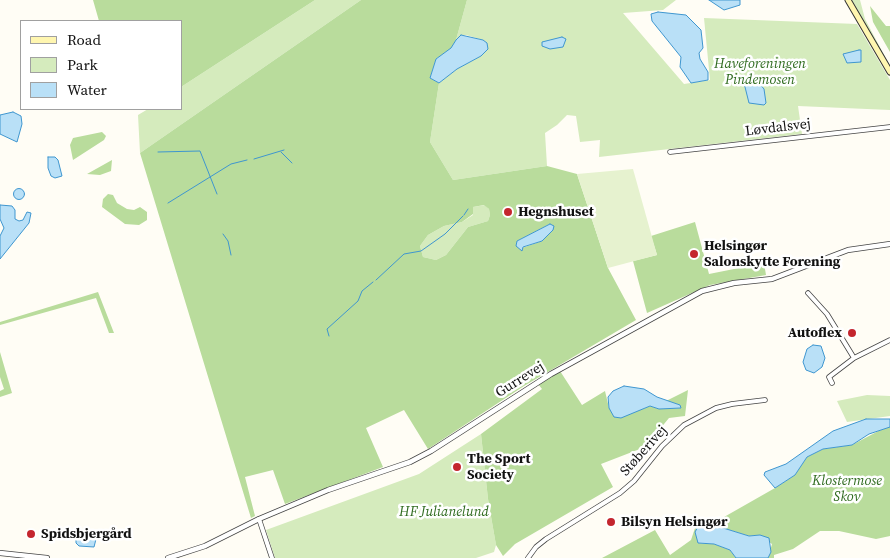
<!DOCTYPE html>
<html>
<head>
<meta charset="utf-8">
<style>
  body { margin:0 }
  #map { position:relative; width:890px; height:558px; overflow:hidden; background:#fffdf5; font-family:"Source Serif 4",serif }
  canvas { display:block }
  .legend { position:absolute; left:20px; top:20px; width:162px; height:90px; box-sizing:border-box; background:#fff; border:1px solid #a0a0a0; margin:0; padding:6px 9px; list-style:none; font-size:15px; color:#111 }
  .legend li { display:flex; align-items:center; gap:10px; height:25px }
  .legend b { width:25px; border:1px solid #a0a0a0 }
</style>
</head>
<body>
<div id="map">
<canvas width="890" height="558"></canvas>
<ul class="legend">
<li><b style="height:6px;background:#fff6b0"></b>Road</li>
<li><b style="height:14px;background:#d5ebbd"></b>Park</li>
<li><b style="height:14px;background:#b9e0f7"></b>Water</li>
</ul>
</div>
<script>
const context = document.querySelector('canvas').getContext('2d');
context.lineJoin = 'round';
function fill(path, color) {
  context.fillStyle = color;
  context.fill(path, 'evenodd');
}
function shape(rows) {
  const path = new Path2D();
  for (const r of rows) {
    if (r.length === 3) {
      path.moveTo(r[0] + r[2], r[1]);
      path.arc(r[0], r[1], r[2], 0, 2 * Math.PI);
      continue;
    }
    path.moveTo(r[0], r[1]);
    for (let i = 2; i < r.length; i += 2) path.lineTo(r[i], r[i + 1]);
  }
  return path;
}
function strokePath(path, color, width, dash) {
  context.strokeStyle = color;
  context.lineWidth = width;
  context.lineCap = dash ? 'butt' : 'round';
  context.setLineDash(dash || []);
  context.stroke(path);
}
function drawText(font, color, halo, rows, align = 'center') {
  context.font = font + ' "Source Serif 4",serif';
  context.lineWidth = 5;
  context.setLineDash([]);
  context.textBaseline = 'middle';
  context.strokeStyle = halo;
  context.fillStyle = color;
  for (const [text, x, y, turn = 0] of rows) {
    context.save();
    context.translate(x, y);
    context.rotate((+turn || 0) * Math.PI / 180);
    context.textAlign = isNaN(turn) ? turn : align;
    if (halo) context.strokeText(text, 0, 0);
    context.fillText(text, 0, 0);
    context.restore();
  }
}
fill(shape([
  [315,0,361,0,140,153,138,115,148,109,181,109,181,87],
  [467,0,676,0,663,10,623,13,684,84,710,80,704,18,857,24,890,80,890,110,798,106,802,134,599,157,600,140,580,142,576,116,567,115,557,125,545,133,547,166,453,180,430,142,439,83,457,69,481,56,483,40,466,35,461,35,456,40],
  [851,0,860,0,865,19,890,66],
  [485,205,489,209,490,215,488,221,468,227,446,255,436,260,423,257,420,246,428,235,444,226,462,222,473,215,473,207],
  [867,395,890,396,890,416,847,422,837,401],
  [481,434,488,499,496,545,494,552,476,558,275,558,266,530,419,474]
]), '#d5ebbd');
fill(shape([
  [93,0,315,0,181,87,181,21,99,21],
  [361,0,467,0,456,40,452,48,436,59,430,78,439,83,430,142,453,180,547,166,577,174,608,268,636,320,524,386,428,449,404,410,366,428,383,467,285,504,273,470,245,477,255,516,251,518,140,153],
  [484,205,489,209,490,215,488,221,468,227,446,255,436,260,423,257,420,246,428,235,444,226,462,222,473,214,473,207],
  [550,224,553,230,542,241,522,248,517,241],
  [870,6,886,26,890,26,890,52,873,22],
  [102,132,106,136,104,140,73,160,70,145,73,138],
  [112,160,111,171,100,175,87,174],
  [108,194,113,195,117,203,127,209,134,210,140,207,147,212,147,220,139,225,125,224,102,207,103,199],
  [695,222,709,274,764,263,766,275,710,285,647,313,633,261,657,255,651,236],
  [98,292,114,333,109,333,96,298,0,325,0,322],
  [0,352,12,393,0,397,0,391,4,389,0,377],
  [560,371,582,405,605,391,609,408,621,417,650,406,659,409,681,408,680,405,666,401,688,390,685,416,669,418,645,447,601,464,613,487,515,544,503,556,496,545,488,499,481,434,542,389,538,384],
  [886,427,890,427,890,536,876,539,839,531,820,531,793,549,774,555,774,558,768,558,772,544,759,535,749,536,720,527,715,528,699,525,698,543,714,544,730,550,736,558,602,558,655,530,670,555,691,540,695,528,700,524,710,525,775,488,795,475,807,457,823,449,852,445]
]), '#b9dc9c');
fill(shape([
  [633,169,657,255,608,268,577,174]
]), '#e6f2cf');
const water = shape([
  [709,0,740,0,740,5,724,10,709,0],
  [658,12,686,15,701,30,703,48,699,53,700,59,708,72,708,80,691,83,680,67,681,57,652,21,651,14,658,12],
  [461,35,483,40,487,43,488,49,481,56,457,69,439,83,430,78,436,59,451,48,456,40,461,35],
  [562,37,566,39,563,47,550,49,542,46,542,42,562,37],
  [859,50,861,50,861,62,847,63,843,54,859,50],
  [752,80,759,83,764,89,766,103,764,105,749,103,744,83,752,80],
  [13,112,21,116,22,124,17,142,0,134,0,115,13,112],
  [48,157,55,157,58,160,62,176,55,178,51,176,48,168,48,157],
  [19,194,5.5],
  [0,205,12,206,15,210,15,219,19,221,23,220,27,212,31,213,29,223,0,259,0,236,4,228,0,219,0,205],
  [550,224,554,226,553,230,542,241,523,247,522,251,516,246,517,241,550,224],
  [813,345,821,346,825,358,822,367,814,373,806,370,803,362,807,349,813,345],
  [624,386,644,389,657,397,680,405,681,408,659,409,650,406,621,418,614,417,609,408,608,397,613,391,624,386],
  [866,419,890,419,890,427,869,434,852,445,823,449,807,457,795,475,775,488,764,475,765,472,786,464,833,431,866,419],
  [699,525,715,528,720,527,749,536,760,535,769,538,771,552,768,558,736,558,730,550,714,544,698,543,695,532,699,525],
  [81,533,94,536,96,539,94,547,79,546,76,543,76,535,81,533]
]);
fill(water, '#b9e0f7');
strokePath(water, '#3f96cf', 1);
strokePath(shape([
  [158,152,200,151,217,194],
  [281,152,292,163],
  [254,159,284,150],
  [168,203,231,164,247,160],
  [464,215,468,209],
  [223,234,228,241,231,255],
  [376,280,404,254,421,251,445,234,463,216],
  [329,336,327,329,358,301,362,291,373,282]
]), '#3f96cf', 1);
const minor = shape([
  [670,152,890,127],
  [808,293,827,314,854,358],
  [832,383,829,377,854,358,890,340],
  [259,519,272,558],
  [528,558,536,547,546,539,620,493,634,481,662,446,684,425,716,408,732,404,765,400]
]);
const tertiary = shape([
  [0,553,47,558],
  [168,558,205,546,259,519,328,490,410,462,431,451,551,374,702,291,734,283,772,279,848,250,890,244]
]);
const secondary = shape([
  [848,0,890,72]
]);
strokePath(minor, '#444', 5.5);
strokePath(tertiary, '#444', 6);
strokePath(secondary, '#333', 7);
strokePath(minor, '#fff', 4);
strokePath(tertiary, '#fff', 4.5);
strokePath(secondary, '#fff6b0', 5);
for (const [x, y, r, color] of [
  [508,212,5,"#c4262e"],
  [694,254,5,"#c4262e"],
  [852,333,5,"#c4262e"],
  [457,467,5,"#c4262e"],
  [611,522,5,"#c4262e"],
  [31,534,5,"#c4262e"]
]) {
  const dot = new Path2D();
  dot.arc(x, y, r, 0, 2 * Math.PI);
  context.fillStyle = color;
  context.fill(dot);
  strokePath(dot, '#fff', 2);
}
drawText('italic 14px', '#2f6b1f', '#fff', [
  ["Haveforeningen",760,64],
  ["Pindemosen",760,80],
  ["Klostermose",847,481],
  ["Skov",847,497],
  ["HF Julianelund",444,512]
]);
drawText('14px', '#111', '#fff', [
  ["Løvdalsvej",778,128,-7],
  ["Gurrevej",520,380,-32],
  ["Støberivej",644,451,-48]
]);
drawText('bold 14px', '#111', '#fff', [
  ["Hegnshuset",518,212],
  ["Helsingør",704,246],
  ["Salonskytte Forening",704,262],
  ["Autoflex",842,333,"right"],
  ["The Sport",467,459],
  ["Society",467,475],
  ["Bilsyn Helsingør",621,522],
  ["Spidsbjergård",41,534]
], 'left');
</script>
</body>
</html>
